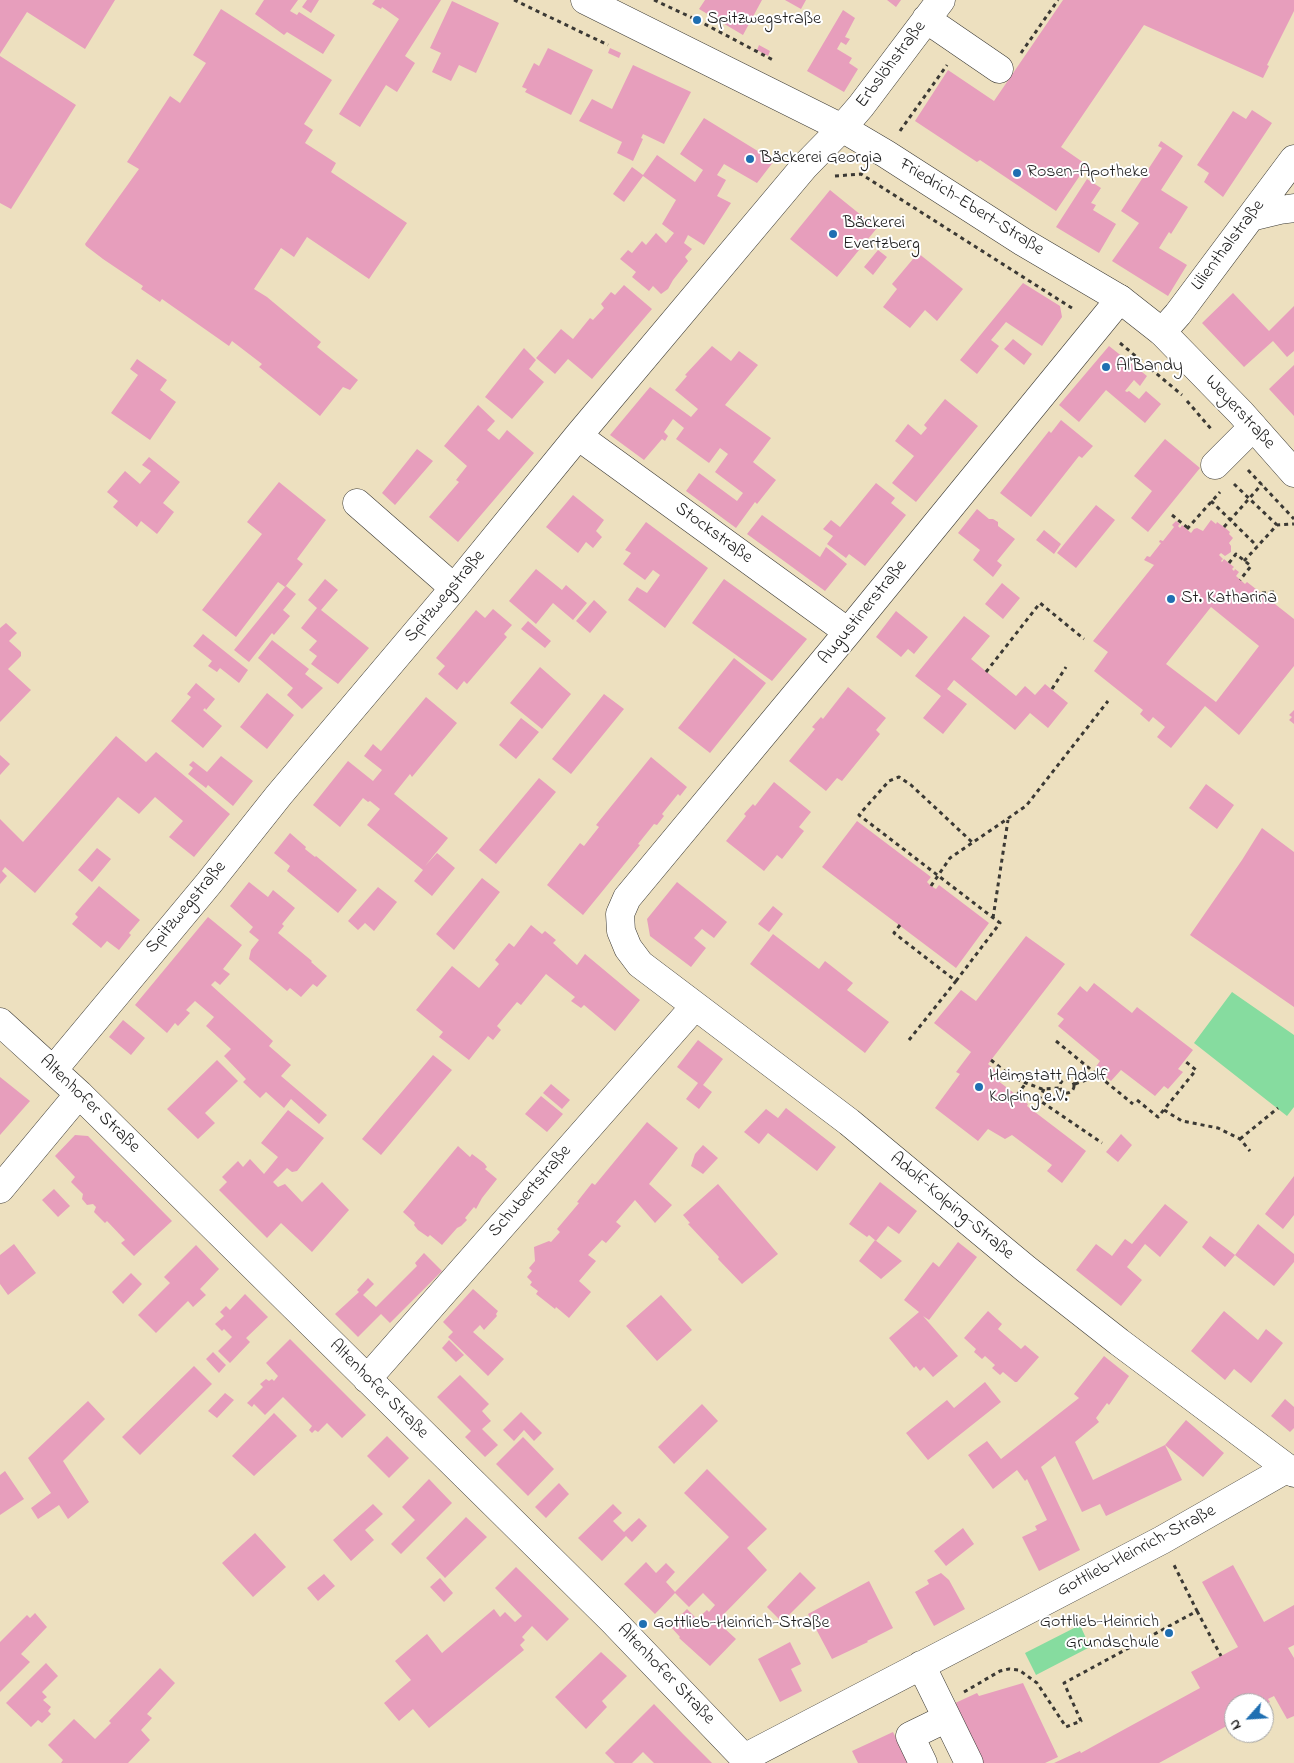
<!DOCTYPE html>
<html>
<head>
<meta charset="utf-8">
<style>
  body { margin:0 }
  #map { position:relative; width:1294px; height:1763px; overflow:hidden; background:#ede0bf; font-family:"Indie Flower",sans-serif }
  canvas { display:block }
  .north { position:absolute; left:1224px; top:1693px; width:50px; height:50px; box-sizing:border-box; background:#fff; border:1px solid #a4a4a4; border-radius:50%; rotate:244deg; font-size:14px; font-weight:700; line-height:20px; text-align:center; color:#1c1c1c }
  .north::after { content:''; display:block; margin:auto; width:18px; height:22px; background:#1f6fb2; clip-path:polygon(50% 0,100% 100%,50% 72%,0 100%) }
</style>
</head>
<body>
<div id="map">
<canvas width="1294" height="1763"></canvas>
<div class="north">N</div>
</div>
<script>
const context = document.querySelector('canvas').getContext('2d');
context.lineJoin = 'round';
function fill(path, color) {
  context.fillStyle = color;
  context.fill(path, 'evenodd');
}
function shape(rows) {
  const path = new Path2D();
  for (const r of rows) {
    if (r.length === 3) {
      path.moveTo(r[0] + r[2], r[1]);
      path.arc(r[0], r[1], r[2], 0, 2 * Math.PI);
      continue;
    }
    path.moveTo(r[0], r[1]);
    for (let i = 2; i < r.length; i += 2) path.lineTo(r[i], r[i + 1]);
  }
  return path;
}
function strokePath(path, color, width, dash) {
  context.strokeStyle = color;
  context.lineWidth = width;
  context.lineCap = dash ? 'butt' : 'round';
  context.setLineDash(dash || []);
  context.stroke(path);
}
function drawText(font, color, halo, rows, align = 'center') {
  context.font = font + ' "Indie Flower",sans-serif';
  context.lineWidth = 4;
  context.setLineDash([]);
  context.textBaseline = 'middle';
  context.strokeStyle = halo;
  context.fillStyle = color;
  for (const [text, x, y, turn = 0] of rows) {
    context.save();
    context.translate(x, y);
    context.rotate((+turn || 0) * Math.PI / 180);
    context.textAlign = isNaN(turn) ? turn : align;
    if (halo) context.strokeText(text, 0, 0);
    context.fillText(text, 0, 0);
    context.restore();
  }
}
fill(shape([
  [1232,992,1294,1035,1294,1107,1287,1116,1194,1043],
  [1080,1625,1090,1647,1036,1675,1025,1653]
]), '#86dc9f');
fill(shape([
  [0,0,115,0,85,49,27,12,0,54],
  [264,0,298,0,290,11,297,15,299,12,335,35,323,54,287,32,284,35,255,14],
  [307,0,319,0,311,13,302,7],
  [375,0,441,0,405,56,415,63,397,92,386,85,360,127,339,114,399,19,382,7,381,9,372,4],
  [705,0,762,0,743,35,699,9],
  [785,0,806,0,801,9],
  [887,0,901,0,896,7],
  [1063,0,1294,0,1294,11,1267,65,1269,66,1263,78,1144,25,1061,147,1087,165,1056,211,980,160,977,162,915,121,948,70,994,101],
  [452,1,499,23,476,73,459,65,451,81,432,72,441,53,430,48],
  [221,9,332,80,304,124,313,130,305,143,336,163,331,172,407,223,369,279,307,237,294,257,281,248,254,289,267,297,321,342,317,347,358,380,350,390,343,387,320,416,259,367,262,364,232,341,229,346,162,299,160,302,141,289,143,286,103,259,86,246,85,244,139,169,127,162,170,96,180,103,206,63,193,55],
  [843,10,855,18,845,37,850,39,846,45,841,42,837,49,852,58,849,63,858,69,844,92,807,71],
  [759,45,770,51,768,56,757,50],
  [548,48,593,70,571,115,525,92,527,89,522,87,534,63,539,66],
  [610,48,621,53,619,58,608,53],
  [0,56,76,105,11,209,0,203],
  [633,65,691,92,664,144,643,134,641,138,643,139,633,161,617,153,622,142,579,121,592,99,612,109],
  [1252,110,1272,123,1223,197,1204,182,1209,173,1197,165,1233,111,1246,119],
  [704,118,774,161,757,183,724,164,717,175,726,180,717,196,731,203,704,245,688,235,684,243,692,249,685,257,688,261,673,280,668,289,661,294,653,286,649,291,632,277,636,272,620,259,628,250,632,253,642,241,646,245,656,233,666,243,674,233,662,224,676,200,643,176,624,202,613,194,632,167,643,175,657,155,695,182,703,170,680,154],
  [1161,141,1183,156,1161,190,1188,207,1171,234,1169,232,1159,248,1187,265,1168,296,1112,261,1139,223,1121,211,1162,148,1158,146],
  [1087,179,1101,188,1091,203,1096,205,1093,210,1116,224,1099,253,1056,227],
  [830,190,877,228,837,277,790,239],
  [878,250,887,257,873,275,864,267],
  [918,253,963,289,937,321,925,310,910,328,883,307,897,289,892,284],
  [1023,283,1060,306,1062,317,1042,346,1006,322,991,340,999,346,977,374,960,360],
  [624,285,652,309,592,379,568,359,555,374,536,358,561,329,573,339,590,318,593,320,604,308,601,304,611,292,615,295],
  [1233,293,1269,331,1294,306,1294,351,1287,357,1273,341,1244,367,1202,323],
  [1013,339,1032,354,1024,365,1004,349],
  [712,346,731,361,739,351,758,365,725,405,771,438,753,462,776,480,757,504,755,502,736,528,686,491,699,473,737,501,743,493,715,472,728,454,720,448,709,463,676,439,684,428,673,419,664,432,668,436,665,441,662,439,644,460,610,435,650,387,691,417,698,409,675,390,687,376,685,375],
  [1109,346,1147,376,1140,386,1134,380,1125,391,1127,392,1129,391,1139,399,1146,391,1161,404,1145,423,1106,390,1079,422,1059,405],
  [524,348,536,360,529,369,544,382,512,419,485,397],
  [137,359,167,380,160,390,176,402,150,440,111,413,138,375,130,369],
  [1294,365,1294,416,1269,389],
  [945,399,978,426,916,502,892,483,914,456,895,441,908,424,921,435,927,428,924,425],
  [478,405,495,421,487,430,499,440,507,430,534,453,458,542,429,517,459,482,456,480,467,466,444,446],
  [1061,420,1093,446,1082,458,1079,456,1031,517,1000,493,1049,431,1051,433],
  [1165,439,1200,468,1148,532,1131,518,1152,491,1134,476],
  [417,449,433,461,395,505,382,493],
  [149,457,180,482,163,503,174,512,157,534,141,521,137,527,113,507,118,501,107,492,125,471,140,484,151,471,142,465],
  [279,482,326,520,297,559,303,564,285,587,278,582,236,637,202,610,262,534,247,522],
  [876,483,895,498,891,503,906,515,865,566,849,554,846,558,827,544,833,536,823,529,831,520,840,527],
  [573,495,604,520,596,531,602,537,593,548,586,542,578,553,546,527],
  [1096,505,1115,520,1076,568,1057,553],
  [977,509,989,519,993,519,998,522,998,526,1015,539,997,561,1002,565,993,577,973,560,980,550,958,533],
  [762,515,820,557,826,547,847,564,825,591,747,534],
  [1211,520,1216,524,1217,522,1224,527,1230,532,1229,534,1233,538,1229,543,1231,546,1231,552,1225,556,1221,553,1219,555,1223,559,1221,561,1222,562,1224,559,1234,567,1232,569,1234,571,1235,569,1239,572,1236,576,1245,584,1247,582,1294,619,1294,666,1239,735,1205,706,1171,748,1157,737,1165,727,1153,717,1149,722,1140,714,1143,710,1094,671,1108,652,1093,641,1154,565,1144,560,1147,556,1150,557,1161,543,1159,542,1160,540,1163,541,1174,527,1172,525,1176,521,1180,524,1178,526,1180,528,1182,525,1191,533,1194,529,1197,528,1203,531],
  [1211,607,1259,646,1216,702,1166,664],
  [646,522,708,568,665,628,628,600,637,587,647,593,660,575,653,570,645,580,623,564,631,553,625,550],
  [1044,530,1061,544,1054,554,1036,540],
  [536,569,562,590,566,585,587,603,573,620,553,603,536,624,509,601],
  [325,579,338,590,321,610,369,648,338,684,311,664,317,656,309,650,317,641,301,628,317,608,308,600],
  [724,579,807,639,772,681,692,623],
  [1002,583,1020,598,1003,619,985,604],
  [286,586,296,594,283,610,290,616,274,635,272,633,249,662,234,650],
  [594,600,607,612,590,633,576,621],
  [493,609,512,625,504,634,507,637,467,684,464,681,457,690,438,674,445,666,436,658,476,610,485,618],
  [896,611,928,637,914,654,908,649,901,657,876,637],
  [964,616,990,636,971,659,1016,696,1025,686,1035,695,1045,684,1068,703,1048,728,1030,713,1015,730,954,680,947,689,967,704,943,734,923,718,941,696,915,676],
  [528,621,551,641,545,648,521,629],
  [6,623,17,633,9,641,21,652,21,656,8,669,31,690,0,722,0,628],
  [203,634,248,670,239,683,220,668,217,672,208,666,212,661,193,646],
  [272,640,309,669,305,674,323,688,302,709,287,695,293,688,258,658],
  [734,658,766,683,710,753,678,728],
  [540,667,571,694,542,729,510,703],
  [196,683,215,699,206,710,205,708,203,710,222,726,203,748,171,721,191,697,187,694],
  [848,687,886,718,876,730,880,734,842,781,837,778,826,791,789,761,815,729,812,727,821,717,823,719],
  [267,693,294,715,267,749,240,727],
  [604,694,624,709,571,774,552,759],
  [426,697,457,723,412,777,410,774,394,794,448,838,425,866,437,853,455,868,432,896,414,881,423,870,367,825,380,809,370,801,368,802,363,798,340,827,313,805,348,761,373,781,382,770,364,756,373,744,381,751],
  [1294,710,1294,724,1289,720,1292,717,1289,715],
  [521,718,539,732,516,759,499,745],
  [116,736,146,762,156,752,230,814,194,857,169,837,183,821,155,797,139,814,118,797,35,893,5,867,2,871,7,876,0,884,0,819,23,842],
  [0,755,10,764,0,775],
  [221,756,253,781,233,806,208,785,206,788,188,774,193,768,189,765,193,761,207,772],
  [651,757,687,787,680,796,678,794,662,814,664,816,657,825,654,824,638,844,640,845,583,915,547,885,580,843,584,846,599,827,596,825],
  [539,778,556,792,496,864,479,850],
  [774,782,811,812,799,827,804,831,782,859,777,855,764,871,726,841,746,816,744,814,753,804,755,806],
  [1206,784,1234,805,1217,829,1189,808],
  [857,821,931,877,927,882,931,886,936,889,939,885,989,923,956,968,822,867],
  [1262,828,1294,852,1294,1007,1190,935,1242,860],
  [290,833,306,847,305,849,315,857,316,856,357,890,338,913,287,871,290,866,274,853],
  [97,848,111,859,92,882,78,870],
  [482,878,500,892,454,950,436,934],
  [249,882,268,897,273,890,295,908,282,924,284,926,278,933,312,961,311,962,327,976,317,987,313,984,301,997,290,988,287,991,249,959,251,950,259,940,249,932,253,927,230,906],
  [677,882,727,922,714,938,702,929,694,938,706,948,691,967,650,936,647,919],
  [99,886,140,920,129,933,131,935,119,950,107,941,101,948,72,924,78,917,75,914],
  [378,887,397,902,374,931,365,923,358,930,348,921],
  [773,906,783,914,769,932,758,924],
  [208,917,242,945,223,969,230,974,220,985,215,981,211,985,273,1041,269,1046,291,1065,281,1076,327,1115,319,1124,291,1099,284,1108,266,1092,260,1098,243,1082,246,1079,224,1056,231,1049,206,1026,214,1017,195,1001,186,1010,190,1013,178,1026,175,1023,167,1033,135,1005],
  [531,925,542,934,545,931,556,940,553,943,577,965,585,954,640,1000,615,1031,584,1005,581,1008,571,1001,575,997,546,974,521,1005,517,1002,497,1026,501,1030,493,1040,488,1036,469,1060,439,1037,443,1032,416,1010,452,966,479,988,499,964,495,960,509,943,514,947],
  [773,934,819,969,825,961,853,983,847,990,889,1022,865,1053,750,964],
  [1026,936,1065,964,988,1064,1001,1075,997,1080,1028,1104,1027,1106,1086,1151,1062,1183,1047,1171,1052,1165,1012,1135,1005,1139,988,1129,978,1141,935,1108,960,1074,956,1072,971,1052,934,1023,961,990,976,1001],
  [1094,983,1132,1013,1137,1007,1193,1050,1178,1069,1183,1072,1168,1089,1164,1086,1155,1096,1121,1070,1111,1081,1095,1068,1100,1061,1058,1026,1064,1019,1057,1014,1080,986,1087,992],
  [123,1020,145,1038,131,1055,109,1037],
  [698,1040,723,1059,703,1085,712,1092,699,1109,686,1099,698,1083,677,1067],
  [433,1055,452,1070,381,1155,362,1139],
  [217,1060,238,1081,205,1113,215,1123,198,1139,167,1109],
  [0,1077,30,1101,0,1135],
  [551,1084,570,1100,562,1109,543,1093],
  [541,1096,563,1114,547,1132,525,1114],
  [786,1108,836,1147,817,1171,768,1133,759,1144,744,1132,766,1109,778,1118],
  [288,1110,324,1138,297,1171,292,1172,287,1168,273,1182,278,1187,285,1184,302,1202,322,1182,349,1210,312,1252,281,1223,267,1238,219,1190,227,1182,222,1177,238,1161,243,1167,250,1159,264,1174,278,1157,261,1143],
  [647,1122,678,1148,649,1184,672,1205,655,1223,635,1200,616,1222,621,1226,606,1243,602,1240,588,1255,596,1261,579,1281,591,1292,569,1318,556,1307,555,1309,536,1294,538,1291,530,1285,532,1282,527,1277,532,1271,529,1268,535,1261,534,1247,549,1241,551,1242,560,1232,557,1229,579,1203,577,1202,592,1183,595,1185],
  [1121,1134,1132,1145,1118,1162,1106,1152],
  [75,1135,88,1136,172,1221,134,1256,121,1243,125,1240,107,1221,105,1223,94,1212,96,1207,93,1204,87,1205,82,1199,83,1194,71,1182,75,1177,55,1156],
  [703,1145,718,1158,703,1174,691,1166,695,1154],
  [458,1146,470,1157,472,1154,484,1163,487,1167,485,1169,497,1179,482,1198,476,1209,474,1207,465,1218,467,1220,461,1226,457,1228,442,1245,430,1235,428,1237,418,1230,414,1225,415,1223,403,1212],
  [1294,1176,1294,1215,1283,1229,1265,1214],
  [880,1182,917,1211,899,1234,888,1226,876,1241,869,1235,867,1237,849,1224],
  [718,1184,778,1254,742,1284,718,1259,719,1257,688,1224,690,1223,683,1215],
  [54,1189,70,1206,58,1217,42,1200],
  [1165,1204,1188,1222,1160,1257,1145,1244,1127,1267,1142,1280,1121,1306,1076,1270,1096,1244,1112,1256,1125,1239,1132,1244],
  [1258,1224,1294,1254,1294,1262,1274,1286,1235,1255],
  [1210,1236,1235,1255,1225,1267,1202,1247],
  [875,1240,902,1261,881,1279,859,1261],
  [958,1242,977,1257,929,1320,923,1316,958,1356,933,1377,924,1367,920,1371,916,1366,914,1368,889,1338,919,1312,904,1300,933,1262,939,1267],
  [14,1244,36,1273,8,1295,0,1284,0,1255],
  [196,1245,219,1269,200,1289,206,1295,193,1307,188,1301,156,1333,138,1315,170,1283,164,1277],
  [424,1253,442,1271,390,1323,381,1314,358,1337,335,1314,359,1292,357,1290,368,1278,374,1284,363,1295,376,1307,417,1266,415,1263],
  [131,1273,142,1284,123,1304,112,1292],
  [473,1289,498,1311,496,1314,497,1316,484,1330,480,1325,473,1332,504,1359,488,1376,448,1337,453,1332,443,1322],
  [245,1294,268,1317,246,1338,250,1342,230,1363,218,1351,232,1337,224,1329,222,1331,215,1324,224,1316,220,1312,226,1306,230,1310],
  [661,1295,692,1330,657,1361,626,1326],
  [988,1311,1002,1324,998,1329,1021,1349,1025,1345,1039,1357,1017,1382,1015,1382,1003,1372,1000,1375,992,1368,995,1365,985,1356,982,1359,974,1352,976,1349,964,1338],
  [1224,1311,1258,1340,1266,1329,1283,1343,1251,1383,1234,1369,1225,1380,1191,1351],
  [290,1339,366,1415,342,1438,327,1423,318,1432,315,1430,312,1433,309,1430,312,1426,283,1397,265,1415,254,1404,252,1407,247,1403,263,1387,260,1384,266,1379,269,1381,272,1379,274,1381,278,1376,266,1363],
  [449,1340,464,1355,456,1362,442,1348],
  [213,1352,226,1365,219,1373,206,1359],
  [1104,1356,1129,1376,1109,1405,1107,1403,1096,1418,1099,1422,1075,1442,1093,1480,1165,1445,1186,1420,1224,1453,1203,1477,1165,1445,1182,1480,1106,1516,1100,1504,1082,1512,1055,1456,1041,1467,1080,1550,1039,1571,1022,1537,1037,1530,1035,1526,1047,1520,1027,1479,1025,1481,1017,1470,993,1489,968,1455,987,1441,1001,1459,1079,1398,1074,1394],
  [194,1366,212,1384,140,1455,122,1437],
  [460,1375,489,1404,482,1411,491,1421,482,1429,498,1445,485,1457,465,1437,471,1431,437,1397],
  [985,1382,1001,1402,928,1460,906,1433,947,1400,954,1408],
  [225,1393,234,1400,217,1418,208,1411],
  [1285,1399,1294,1407,1294,1428,1290,1432,1271,1416],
  [88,1401,105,1419,63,1461,89,1502,68,1519,59,1505,38,1519,31,1508,51,1493,28,1458],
  [702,1404,718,1421,674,1464,658,1447],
  [521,1412,542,1433,534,1441,524,1430,514,1441,503,1430],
  [274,1413,297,1436,254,1476,232,1456],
  [387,1436,409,1458,389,1478,367,1456],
  [523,1437,554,1469,528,1496,496,1464],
  [707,1469,767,1529,747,1548,767,1570,724,1614,730,1620,723,1627,736,1639,710,1666,679,1638,680,1637,670,1626,687,1609,697,1619,707,1610,709,1612,715,1605,703,1593,689,1607,675,1593,655,1614,624,1584,646,1562,656,1573,666,1563,675,1572,666,1582,675,1592,729,1537,684,1493],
  [5,1471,24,1499,0,1515,0,1475],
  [429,1479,452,1503,401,1554,391,1544,415,1520,402,1507],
  [559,1483,569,1494,546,1518,535,1507],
  [373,1504,383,1514,365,1530,374,1540,351,1561,333,1540],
  [613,1504,622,1513,613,1521,624,1532,639,1518,647,1526,632,1542,626,1536,602,1561,578,1538],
  [466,1517,487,1537,445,1578,426,1558],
  [963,1528,974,1544,946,1566,934,1551],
  [255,1533,286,1567,253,1597,222,1563],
  [1233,1565,1264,1622,1294,1605,1294,1645,1288,1648,1294,1658,1294,1716,1287,1719,1274,1696,1268,1699,1270,1702,1264,1706,1264,1703,1234,1703,1234,1722,1159,1763,1054,1763,1080,1751,1081,1753,1200,1688,1191,1672,1238,1647,1202,1582],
  [516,1567,569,1619,547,1641,532,1626,522,1637,525,1640,520,1645,524,1650,429,1728,413,1709,399,1721,384,1703,411,1680,395,1661,427,1634,442,1653,494,1609,500,1617,505,1612,515,1622,522,1616,495,1588],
  [800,1572,816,1588,782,1622,767,1607],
  [941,1573,949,1580,965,1609,934,1626,915,1592,929,1584,927,1580],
  [324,1574,335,1586,318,1601,307,1588],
  [440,1578,453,1593,444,1602,430,1587],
  [869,1581,893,1628,867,1641,868,1642,832,1659,808,1614],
  [35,1613,47,1627,21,1654,30,1662,0,1692,0,1642,27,1615,30,1618],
  [790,1642,801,1664,791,1669,802,1691,780,1702,758,1659],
  [601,1652,627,1676,602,1701,607,1707,586,1729,555,1697],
  [46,1663,58,1676,42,1692,47,1697,43,1700,51,1707,48,1711,51,1714,42,1723,38,1720,31,1727,6,1703],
  [160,1668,175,1683,147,1714,152,1718,141,1730,150,1740,128,1763,61,1763,63,1760,48,1745,74,1719,95,1739,111,1723,109,1721],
  [1023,1683,1058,1757,1045,1763,981,1763,953,1704,977,1693,979,1696],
  [654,1704,683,1734,712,1763,654,1763,643,1752,632,1763,615,1763,605,1753],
  [893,1732,908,1763,858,1763,852,1751]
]), '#e79ebc');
const minor = shape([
  [926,19,999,69],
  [1251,217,1280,210,1294,208],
  [1120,299,848,632,627,898,620,914,621,931,628,948,640,964,849,1122,1026,1269,1119,1342,1294,1473],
  [1162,332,1178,314,1294,159],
  [578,436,848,632],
  [1215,465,1253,427],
  [357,503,454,588],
  [0,1022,79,1094,613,1621,749,1763],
  [54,1069,209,883,279,795,454,588,578,436,804,167,842,128,861,106,941,0],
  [0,1189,79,1094],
  [367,1379,695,1006],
  [921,1665,969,1763],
  [744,1758,1162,1540,1288,1468],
  [923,1763,910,1736,947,1718]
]);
const major = shape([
  [585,0,842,128,886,154,1023,242,1120,299,1162,332,1241,413,1294,473]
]);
strokePath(minor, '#3b3934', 29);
strokePath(major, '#3b3934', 29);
strokePath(shape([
  [514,0,608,45],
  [654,0,697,20,773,60],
  [1021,53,1058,0],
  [900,131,947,65],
  [835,176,861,174,1075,310],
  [1120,343,1182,395],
  [1187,401,1212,430],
  [1248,470,1294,519],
  [1234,484,1277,525],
  [1211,501,1257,546],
  [1172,515,1188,528],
  [1224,527,1262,484],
  [1187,529,1220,492],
  [1244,561,1277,525,1294,524],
  [1229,563,1236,554,1251,566,1240,580],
  [1262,593,1274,592],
  [986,672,1040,603,1084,639],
  [1052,689,1066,667],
  [931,886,950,858,1026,806,1108,701],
  [993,918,1008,820],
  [900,925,894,933,956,981,909,1040],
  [956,981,1000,923,859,815,889,781,899,777,911,785,973,843],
  [1056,1041,1133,1104],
  [991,1060,1012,1077,1026,1083,1042,1089,1060,1088],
  [1067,1086,7],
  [1075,1084,1103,1074],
  [1044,1089,1039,1100,1102,1143],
  [1017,1095,1026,1083],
  [1137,1100,1158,1117,1196,1070,1185,1061],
  [1164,1110,1182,1121,1218,1128,1240,1139,1250,1151],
  [1240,1139,1278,1108],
  [1197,1611,1221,1656],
  [964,1692,1000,1671,1009,1669,1019,1670,1037,1683,1066,1727,1081,1721,1064,1683,1197,1611,1173,1563]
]), '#3b3934', 3, [4, 4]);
strokePath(minor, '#fff', 28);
strokePath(major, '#fff', 28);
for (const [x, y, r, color] of [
  [697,20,5,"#1f6fb2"],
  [750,159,5,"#1f6fb2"],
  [1017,173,5,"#1f6fb2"],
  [833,234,5,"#1f6fb2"],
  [1106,367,5,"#1f6fb2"],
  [1171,599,5,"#1f6fb2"],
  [979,1087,5,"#1f6fb2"],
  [643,1624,5,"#1f6fb2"],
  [1169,1633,5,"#1f6fb2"]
]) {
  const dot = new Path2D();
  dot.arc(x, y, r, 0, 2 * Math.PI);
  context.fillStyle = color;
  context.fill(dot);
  strokePath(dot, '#fff', 2);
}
drawText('18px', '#1c1c1c', '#fff', [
  ["Spitzwegstraße",707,20],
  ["Bäckerei Georgia",760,159],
  ["Rosen-Apotheke",1027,173],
  ["Bäckerei",843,224],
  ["Evertzberg",843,245],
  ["Al'Bandy",1116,367],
  ["St. Katharina",1181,599],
  ["Heimstatt Adolf",989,1077],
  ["Kolping e.V.",989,1098],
  ["Gottlieb-Heinrich",1159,1623,"right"],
  ["Grundschule",1159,1644,"right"],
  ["Gottlieb-Heinrich-Straße",653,1624]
], 'left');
drawText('18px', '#1c1c1c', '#fff', [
  ["Erbslöhstraße",892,65,-53],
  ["Friedrich-Ebert-Straße",971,208,32],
  ["Lilienthalstraße",1229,246,-53],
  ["Weyerstraße",1239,413,47],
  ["Stockstraße",713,534,36],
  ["Spitzwegstraße",446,597,-50],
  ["Augustinerstraße",864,613,-51],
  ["Spitzwegstraße",187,908,-50],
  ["Altenhofer Straße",89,1105,44],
  ["Schubertstraße",531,1192,-49],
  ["Adolf-Kolping-Straße",951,1207,40],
  ["Altenhofer Straße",378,1390,45],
  ["Gottlieb-Heinrich-Straße",1137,1552,-28],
  ["Altenhofer Straße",665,1675,46]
]);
</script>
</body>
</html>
